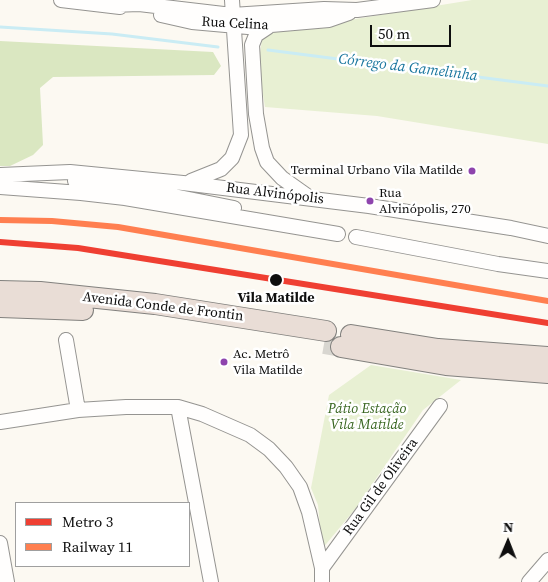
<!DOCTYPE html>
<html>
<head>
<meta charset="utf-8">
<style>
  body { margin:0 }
  #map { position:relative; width:548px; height:582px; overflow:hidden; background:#fcf9f2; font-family:"Source Serif 4",serif }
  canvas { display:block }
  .legend { position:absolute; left:15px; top:502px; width:175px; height:65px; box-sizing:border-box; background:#fff; border:1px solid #9f9f9f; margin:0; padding:6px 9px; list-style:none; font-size:15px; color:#0e0e0e }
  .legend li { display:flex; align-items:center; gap:10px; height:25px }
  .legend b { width:25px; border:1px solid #9f9f9f }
  .north { position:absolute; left:483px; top:517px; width:50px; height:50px; -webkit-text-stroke:4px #fff; paint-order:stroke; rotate:1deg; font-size:14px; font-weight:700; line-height:20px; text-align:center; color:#0e0e0e }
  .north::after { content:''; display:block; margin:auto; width:18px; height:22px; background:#0e0e0e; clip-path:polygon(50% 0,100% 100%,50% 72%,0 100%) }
  .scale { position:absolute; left:370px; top:25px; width:81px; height:22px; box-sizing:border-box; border:2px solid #0e0e0e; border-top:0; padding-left:6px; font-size:15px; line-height:18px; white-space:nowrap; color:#0e0e0e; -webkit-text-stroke:4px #fff; paint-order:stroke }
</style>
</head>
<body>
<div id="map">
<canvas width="548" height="582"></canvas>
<ul class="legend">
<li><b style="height:6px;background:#ef3f32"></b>Metro 3</li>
<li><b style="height:6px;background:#ff7f50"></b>Railway 11</li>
</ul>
<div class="north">N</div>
<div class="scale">50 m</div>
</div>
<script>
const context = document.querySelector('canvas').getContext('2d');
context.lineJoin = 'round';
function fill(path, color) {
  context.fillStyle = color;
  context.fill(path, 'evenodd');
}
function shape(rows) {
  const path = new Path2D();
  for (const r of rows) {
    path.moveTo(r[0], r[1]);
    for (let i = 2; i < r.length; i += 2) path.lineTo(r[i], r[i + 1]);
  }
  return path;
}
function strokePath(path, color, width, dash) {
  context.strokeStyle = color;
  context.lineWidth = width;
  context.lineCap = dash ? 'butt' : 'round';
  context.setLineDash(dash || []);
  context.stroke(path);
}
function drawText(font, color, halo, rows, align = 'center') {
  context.font = font + ' "Source Serif 4",serif';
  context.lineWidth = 5;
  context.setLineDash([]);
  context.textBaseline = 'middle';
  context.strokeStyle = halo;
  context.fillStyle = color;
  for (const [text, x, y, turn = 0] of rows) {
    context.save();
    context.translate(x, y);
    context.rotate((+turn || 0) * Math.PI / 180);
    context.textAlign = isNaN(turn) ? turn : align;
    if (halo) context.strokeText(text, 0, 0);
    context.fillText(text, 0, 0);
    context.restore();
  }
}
fill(shape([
  [472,0,548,0,548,144,377,116,265,107,258,65,263,34],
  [371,365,461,380,423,410,356,508,322,549,318,505,311,488,329,395]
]), '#e8f0d3');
fill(shape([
  [0,41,213,52,221,66,214,75,53,77,40,88,43,145,33,155,10,166,0,166]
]), '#dae7c1');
strokePath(shape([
  [0,27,112,34,218,47],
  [268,50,548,86]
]), '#caecf4', 3);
strokePath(shape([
  [324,344,341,347]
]), '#d8d6d0', 20, [20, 10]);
const minor = shape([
  [61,0,120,7],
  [113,5,139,4,232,15,324,9,357,10,433,0],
  [161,15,192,22,248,27,329,20,349,13],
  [268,27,256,35,252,45,256,114,262,148,267,162,282,178,306,195],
  [0,175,70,172,183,183,369,206,511,228,548,236],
  [75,181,159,193,234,208],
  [191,181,221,169,232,158,241,135,232,0],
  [0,187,81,193,125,198,338,234],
  [356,237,498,264,548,271],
  [66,340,78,410],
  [178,407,211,582],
  [0,422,78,410,126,407,178,407,202,414,250,435,269,449,286,467,300,487,309,512,322,568,322,582],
  [0,543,7,582],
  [322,568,440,406],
  [529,582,548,560]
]);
const highway = shape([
  [0,291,40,292,155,304,326,331],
  [0,307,83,310],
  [351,335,438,349,548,357],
  [341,347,446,365,548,373]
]);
strokePath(minor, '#959491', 16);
strokePath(highway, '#82817e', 22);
strokePath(minor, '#fffefd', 14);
strokePath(highway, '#e9ddd6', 20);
strokePath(shape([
  [0,220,52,221,118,227,548,301]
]), '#ff7f50', 6);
strokePath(shape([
  [0,242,78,248,548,323]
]), '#ef3f32', 6);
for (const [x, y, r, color] of [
  [472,171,4.5,"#8e44ad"],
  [370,201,4.5,"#8e44ad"],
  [276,280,7,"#0e0e0e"],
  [224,362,4.5,"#8e44ad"]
]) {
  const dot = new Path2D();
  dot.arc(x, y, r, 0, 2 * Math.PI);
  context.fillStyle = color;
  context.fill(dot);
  strokePath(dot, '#fff', 2);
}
drawText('13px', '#0e0e0e', '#fff', [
  ["Terminal Urbano Vila Matilde",463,171,"right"],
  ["Rua",379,194],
  ["Alvinópolis, 270",379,210],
  ["Ac. Metrô",233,355],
  ["Vila Matilde",233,371]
], 'left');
drawText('14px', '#0e0e0e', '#fff', [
  ["Rua Celina",235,24,3],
  ["Rua Alvinópolis",275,194,7],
  ["Avenida Conde de Frontin",163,307,7],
  ["Rua Gil de Oliveira",381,487,-54]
]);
drawText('bold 14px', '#0e0e0e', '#fff', [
  ["Vila Matilde",276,298]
]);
drawText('italic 14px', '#37651f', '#fff', [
  ["Pátio Estação",367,409],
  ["Vila Matilde",367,425]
]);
drawText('italic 15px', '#19769e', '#fff', [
  ["Córrego da Gamelinha",408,68,7]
]);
</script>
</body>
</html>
